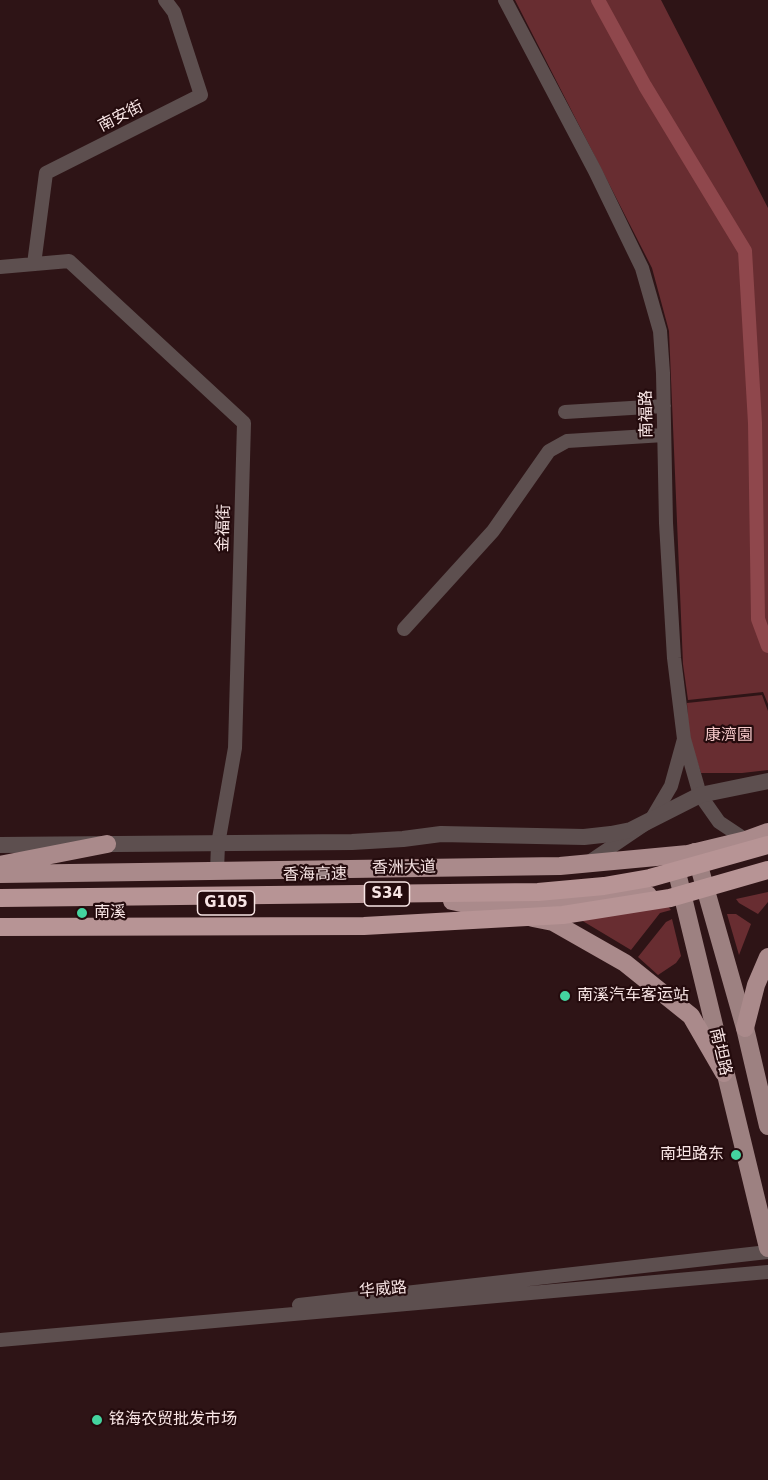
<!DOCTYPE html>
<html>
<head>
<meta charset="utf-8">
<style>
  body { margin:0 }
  canvas { display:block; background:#2e1416 }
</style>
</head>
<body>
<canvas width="768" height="1480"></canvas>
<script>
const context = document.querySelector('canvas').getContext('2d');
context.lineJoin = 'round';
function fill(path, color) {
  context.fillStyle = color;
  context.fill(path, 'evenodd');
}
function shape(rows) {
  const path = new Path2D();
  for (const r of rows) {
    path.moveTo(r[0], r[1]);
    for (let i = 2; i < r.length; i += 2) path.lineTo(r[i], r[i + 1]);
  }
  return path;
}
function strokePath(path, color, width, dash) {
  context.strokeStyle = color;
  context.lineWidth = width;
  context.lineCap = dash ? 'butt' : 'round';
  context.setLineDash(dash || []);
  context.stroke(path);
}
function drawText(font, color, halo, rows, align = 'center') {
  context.font = font + ' "DejaVu Sans","Noto Sans SC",sans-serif';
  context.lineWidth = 4.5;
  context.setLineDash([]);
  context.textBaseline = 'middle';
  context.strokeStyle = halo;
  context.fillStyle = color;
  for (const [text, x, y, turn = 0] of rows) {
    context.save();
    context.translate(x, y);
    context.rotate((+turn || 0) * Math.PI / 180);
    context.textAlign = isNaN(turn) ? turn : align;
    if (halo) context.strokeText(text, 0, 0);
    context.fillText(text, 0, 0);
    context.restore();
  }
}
fill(shape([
  [515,0,661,0,768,208,768,704,763,692,688,700,683,664,669,331,652,268],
  [762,695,768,711,768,770,742,773,701,773,689,737,687,703],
  [768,892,768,902,758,914,739,903,736,899],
  [668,906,671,910,660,913,631,950,576,917],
  [727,914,736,914,751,924,739,955],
  [672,919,681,956,676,963,658,975,638,957,666,922]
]), '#682d31');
strokePath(shape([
  [598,0,645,86,745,251,755,423,758,619,768,646]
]), '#8f474c', 14);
strokePath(shape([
  [505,0,595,171,642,268,660,331,663,373,666,523,674,658,684,739,700,795,719,822,746,840],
  [34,264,46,173,201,95,174,12,165,0],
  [0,267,69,261,244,423,235,748,218,844,217,871],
  [565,412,664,406],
  [404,629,493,531,549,451,567,441,664,435],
  [589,862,651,820,671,786,684,739],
  [299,1305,768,1252],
  [0,1340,768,1272]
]), '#5d4f4f', 14);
strokePath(shape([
  [0,845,352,842,403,839,441,834,584,837,611,834,631,830,700,795,768,781]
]), '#5d4f4f', 16);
strokePath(shape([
  [695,852,745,1028,768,1126],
  [673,856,768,1248]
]), '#9d8181', 18);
strokePath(shape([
  [0,865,107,844],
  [0,874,560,866,688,854,746,840,768,832],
  [452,901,495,910],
  [483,901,538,901,648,895],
  [533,918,553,922,625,963,691,1016,724,1073],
  [745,1028,756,985,768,957]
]), '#aa8a8b', 18);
strokePath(shape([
  [0,898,538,892,604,886,650,878,768,845],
  [0,927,364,926,563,915,670,898,768,870]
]), '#b79495', 18);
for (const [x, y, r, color] of [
  [82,913,6,"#44d49f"],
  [565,996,6,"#44d49f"],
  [736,1155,6,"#44d49f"],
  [97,1420,6,"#44d49f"]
]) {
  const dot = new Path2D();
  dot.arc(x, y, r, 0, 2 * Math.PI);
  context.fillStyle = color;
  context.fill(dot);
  strokePath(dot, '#240b0d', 2);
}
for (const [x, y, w] of [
  [387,894,45],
  [226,903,57]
]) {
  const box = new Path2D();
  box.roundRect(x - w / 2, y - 12, w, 24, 4.5);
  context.fillStyle = '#240b0d';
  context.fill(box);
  strokePath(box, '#f8e5e5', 1.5);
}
drawText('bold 15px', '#f8e5e5', null, [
  ["S34",387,894],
  ["G105",226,903]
]);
drawText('16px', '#f8e5e5', '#240b0d', [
  ["南安街",121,117,-27],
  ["南福路",647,414,-91],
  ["金福街",224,528,-88],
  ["香洲大道",404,868,-1],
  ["香海高速",315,875,-1],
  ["南坦路",720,1052,77],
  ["华威路",383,1290,-5]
]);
drawText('16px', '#f5c8c9', '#240b0d', [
  ["康濟園",729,736]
]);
drawText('16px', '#f8e5e5', '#240b0d', [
  ["南溪",94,913],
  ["南溪汽车客运站",577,996],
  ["南坦路东",724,1155,"right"],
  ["铭海农贸批发市场",109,1420]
], 'left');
</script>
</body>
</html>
